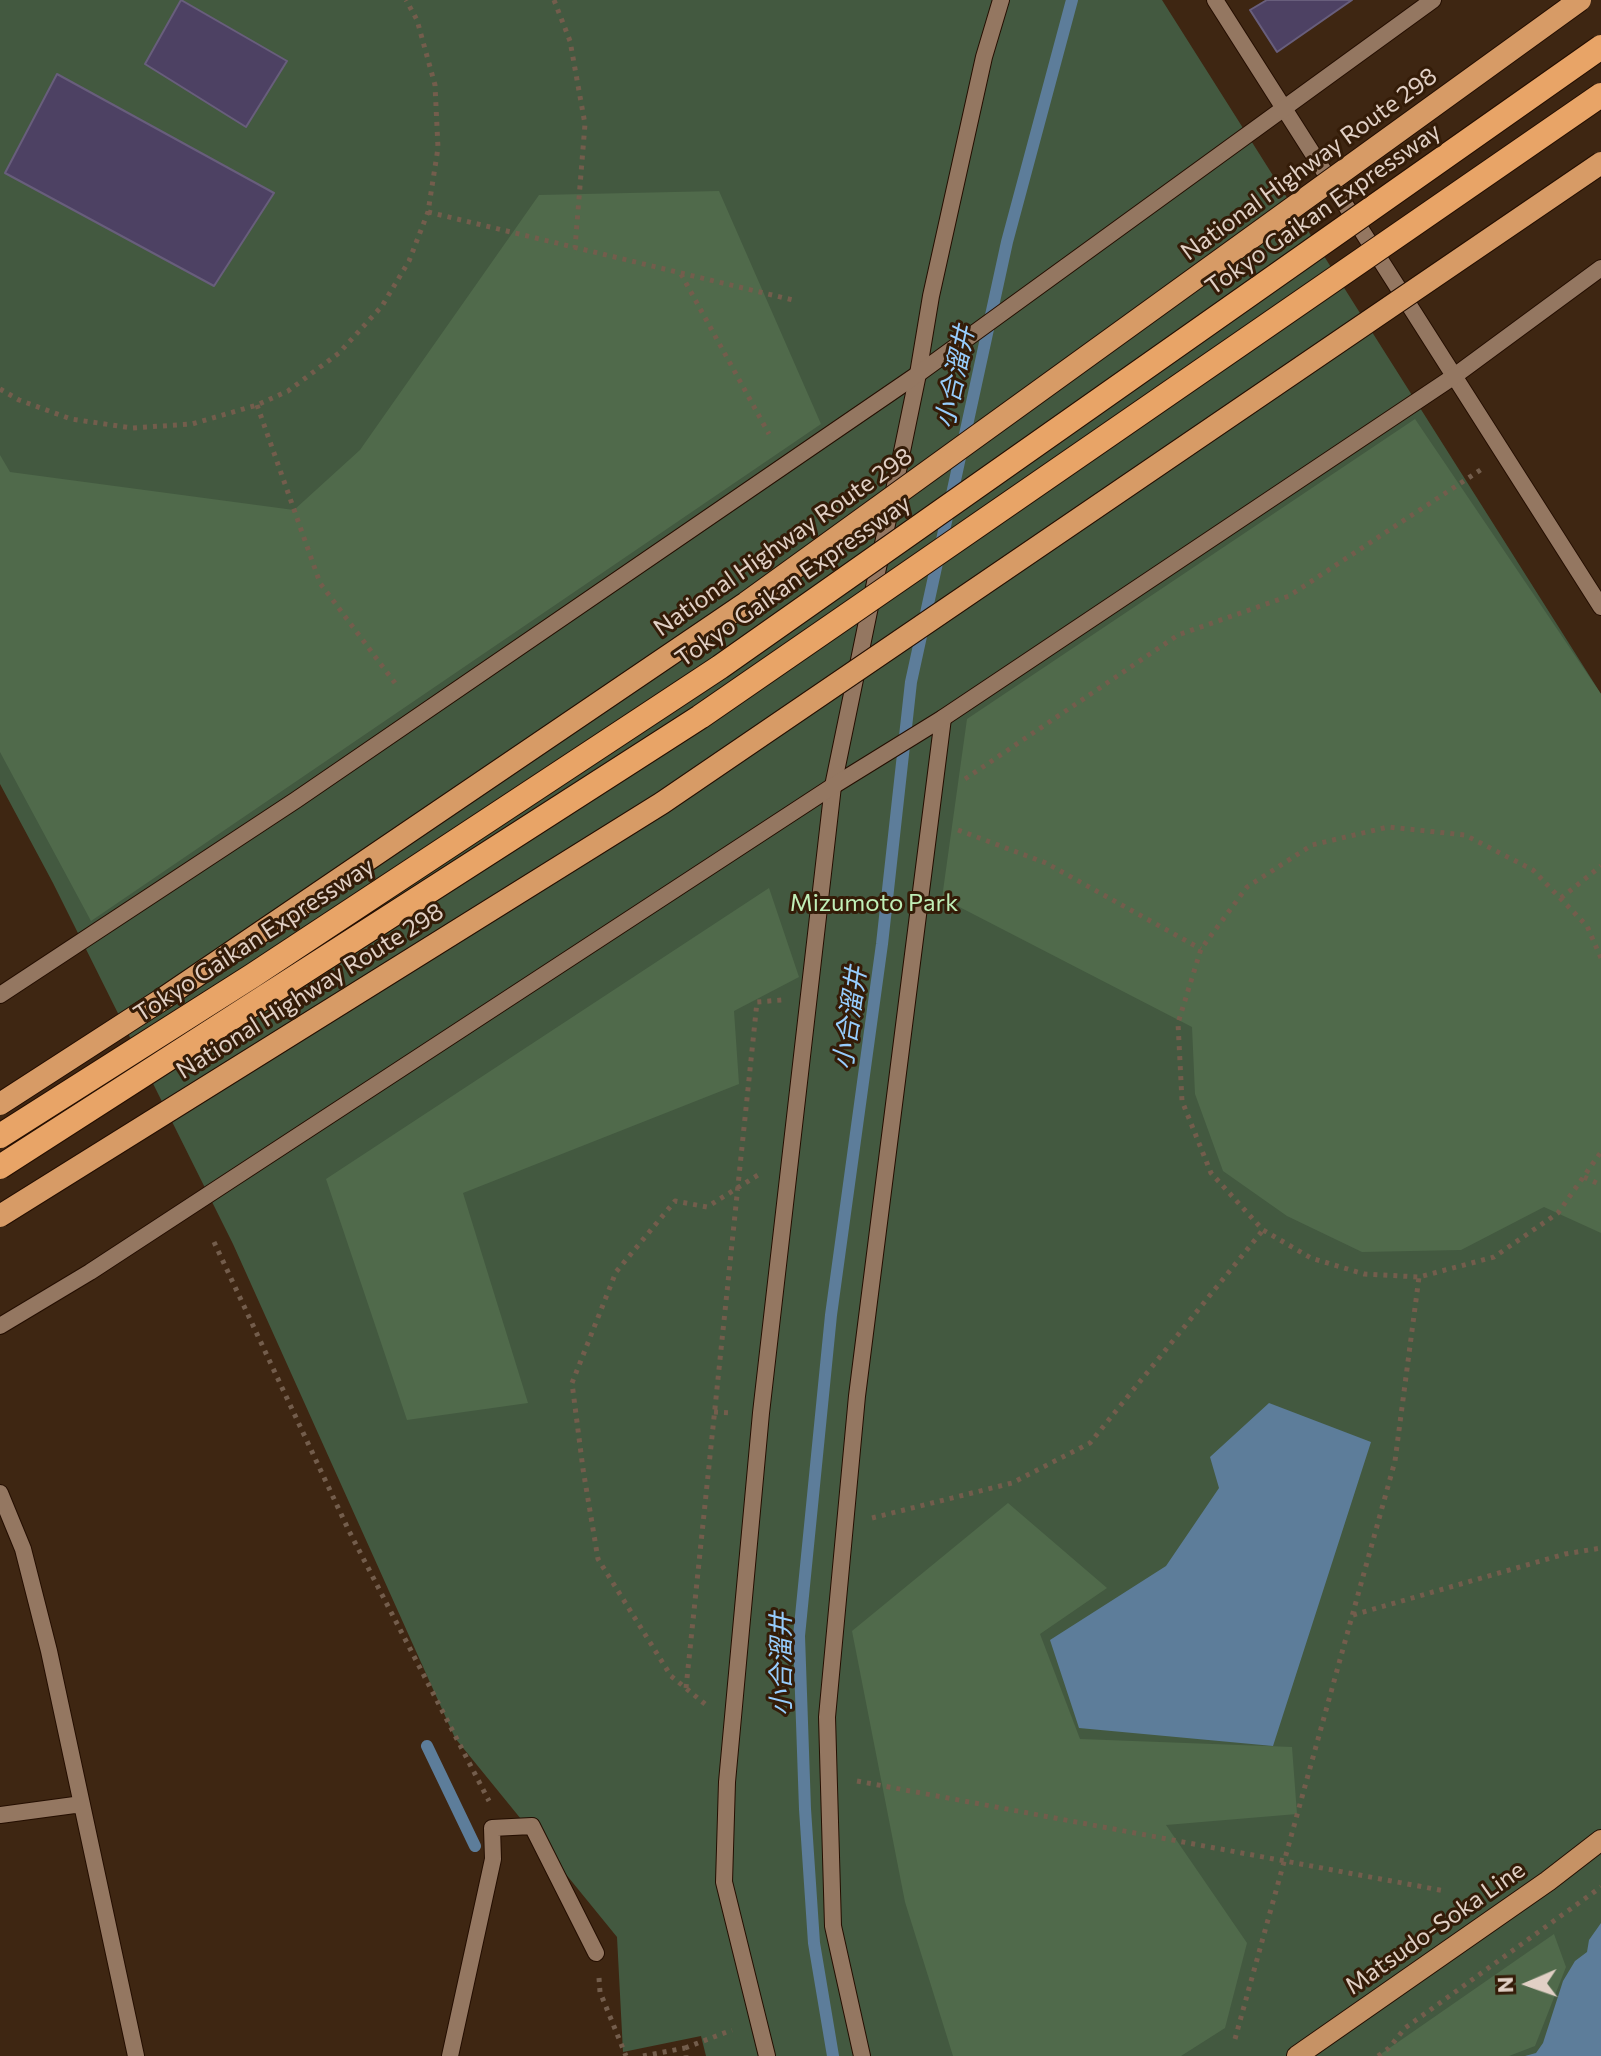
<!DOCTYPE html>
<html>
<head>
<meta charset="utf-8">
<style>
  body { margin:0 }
  #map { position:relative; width:1601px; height:2056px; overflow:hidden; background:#3e2612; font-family:Commissioner,sans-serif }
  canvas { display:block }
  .north { position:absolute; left:1489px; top:1944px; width:80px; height:80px; -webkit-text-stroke:6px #341c08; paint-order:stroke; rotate:268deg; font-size:22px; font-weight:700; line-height:32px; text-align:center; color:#e1d0c5 }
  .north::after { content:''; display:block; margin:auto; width:28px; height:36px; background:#e1d0c5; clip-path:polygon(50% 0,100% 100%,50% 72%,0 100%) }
</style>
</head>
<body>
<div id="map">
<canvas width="1601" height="2056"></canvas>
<div class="north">N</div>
</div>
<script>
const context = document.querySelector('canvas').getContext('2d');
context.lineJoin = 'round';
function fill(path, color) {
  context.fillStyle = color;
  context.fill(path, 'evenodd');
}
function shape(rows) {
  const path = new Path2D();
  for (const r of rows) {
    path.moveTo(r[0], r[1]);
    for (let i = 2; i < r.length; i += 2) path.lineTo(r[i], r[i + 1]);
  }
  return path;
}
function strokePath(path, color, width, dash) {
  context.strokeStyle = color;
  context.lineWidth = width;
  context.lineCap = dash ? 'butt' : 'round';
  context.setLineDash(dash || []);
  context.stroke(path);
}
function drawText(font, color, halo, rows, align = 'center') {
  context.font = font + ' Commissioner,"Noto Sans JP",sans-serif';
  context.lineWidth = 6;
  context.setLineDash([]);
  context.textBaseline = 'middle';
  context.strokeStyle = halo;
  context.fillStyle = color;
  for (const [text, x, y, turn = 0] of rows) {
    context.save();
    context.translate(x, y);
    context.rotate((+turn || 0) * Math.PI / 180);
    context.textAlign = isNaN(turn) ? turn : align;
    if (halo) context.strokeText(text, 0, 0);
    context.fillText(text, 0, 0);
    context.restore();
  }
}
fill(shape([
  [0,0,1162,0,1601,694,1601,2056,706,2056,701,2036,623,2052,617,1937,455,1738,233,1244,53,883,0,784]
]), '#435940');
fill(shape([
  [719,191,821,424,91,921,0,752,0,455,10,472,294,510,360,450,539,195],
  [1415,419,1601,694,1601,1233,1544,1207,1461,1250,1362,1252,1287,1216,1223,1171,1195,1094,1192,1027,942,898,967,719],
  [769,888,799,977,734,1011,739,1084,463,1193,528,1403,407,1420,326,1179],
  [1008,1503,1107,1588,1040,1634,1080,1739,1292,1747,1297,1814,1166,1825,1247,1943,1225,2028,1181,2056,953,2056,905,1902,852,1631],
  [1554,1934,1566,1967,1535,2046,1509,2056,1378,2056]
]), '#506a4b');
fill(shape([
  [1269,1403,1371,1442,1273,1746,1079,1728,1050,1640,1166,1566,1219,1488,1210,1457],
  [1601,1923,1601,2056,1525,2056,1536,2053,1543,2043,1563,1981,1575,1961,1587,1952,1589,1940]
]), '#5d7d9a');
strokePath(shape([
  [427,1746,475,1846],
  [833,2056,814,1943,805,1809,799,1636,831,1315,882,944,911,682,1007,242,1072,0]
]), '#5d7d9a', 12);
const building = shape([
  [181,0,287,61,246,127,145,64,181,0],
  [1267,0,1352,0,1277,52,1250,10,1267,0],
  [57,74,274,193,214,286,5,173,57,74]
]);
fill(building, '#4d4163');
strokePath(building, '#685e7c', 2);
const minor = shape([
  [1215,0,1601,607],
  [0,1493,23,1549,49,1651,136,2056],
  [0,1815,82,1804],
  [450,2056,493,1859,492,1828,532,1826,596,1953],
  [767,2056,724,1882,727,1782,761,1413,833,786,918,374,931,296,984,57,1001,0],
  [862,2056,833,1926,827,1717,857,1396,943,718]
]);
const tertiary = shape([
  [0,995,296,800,918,374,1433,0],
  [0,1326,90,1272,833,786,943,718,1453,377,1601,268]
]);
const primary = shape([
  [1297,2056,1548,1881,1601,1840]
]);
strokePath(minor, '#240e00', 18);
strokePath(tertiary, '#240e00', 18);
strokePath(primary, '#240e00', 22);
strokePath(shape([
  [554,0,570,41,585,124,575,248],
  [428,212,797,301],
  [681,274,769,434],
  [0,389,19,400,71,419,132,428,192,424,257,405,288,391,339,353,382,306,409,261,428,212,438,148,435,85,417,20,406,0],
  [257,405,320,583,395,683],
  [965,779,1178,635,1289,596,1482,469],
  [958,830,1046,863,1201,949],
  [1561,898,1601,866],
  [1601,958,1587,926,1533,870,1465,835,1388,827,1312,845,1247,887,1201,949,1178,1023,1182,1101,1211,1173,1263,1230,1311,1258,1364,1274,1419,1277,1494,1257,1558,1213,1601,1152],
  [1584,1177,1601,1185],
  [214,1242,349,1531,489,1801],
  [714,1412,733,1413],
  [872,1518,1012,1483,1090,1443,1263,1230],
  [1353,1615,1565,1554,1601,1548],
  [686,1688,757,1002,782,1000],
  [705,1704,671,1676,598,1559,583,1469,572,1383,616,1272,675,1201,707,1207,758,1175],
  [857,1781,1445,1891],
  [599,1978,600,1992,626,2056],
  [1235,2039,1395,1461,1419,1277],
  [685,2048,732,2030],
  [643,2056,685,2048,686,2056],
  [1378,2056,1389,2048,1405,2028,1601,1887]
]), '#735d4c', 5, [4, 6]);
strokePath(minor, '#947761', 16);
strokePath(tertiary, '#947761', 16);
strokePath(primary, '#c69265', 20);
const trunkBridge = shape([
  [0,1104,161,1000,746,603,1580,0],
  [0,1216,662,803,1601,163]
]);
const motorwayBridge = shape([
  [0,1136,252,976,720,667,1601,47],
  [0,1167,700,717,1601,95]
]);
strokePath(trunkBridge, '#240e00', 24, []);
strokePath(motorwayBridge, '#240e00', 26, []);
strokePath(trunkBridge, '#d79b66', 22);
strokePath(motorwayBridge, '#e8a467', 24);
drawText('24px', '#e1d0c5', '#341c08', [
  ["National Highway Route 298",1309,164,-36],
  ["Tokyo Gaikan Expressway",1323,209,-35],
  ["National Highway Route 298",783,542,-35],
  ["Tokyo Gaikan Expressway",793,581,-35],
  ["Tokyo Gaikan Expressway",254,940,-33],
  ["National Highway Route 298",310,991,-32],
  ["Matsudo-Soka Line",1435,1928,-35]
]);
drawText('24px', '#c0efb8', '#341c08', [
  ["Mizumoto Park",874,903]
]);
drawText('italic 26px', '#97cdfd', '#341c08', [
  ["小合溜井",955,377,-78],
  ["小合溜井",850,1018,-82],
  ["小合溜井",781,1664,-90]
]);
</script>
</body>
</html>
